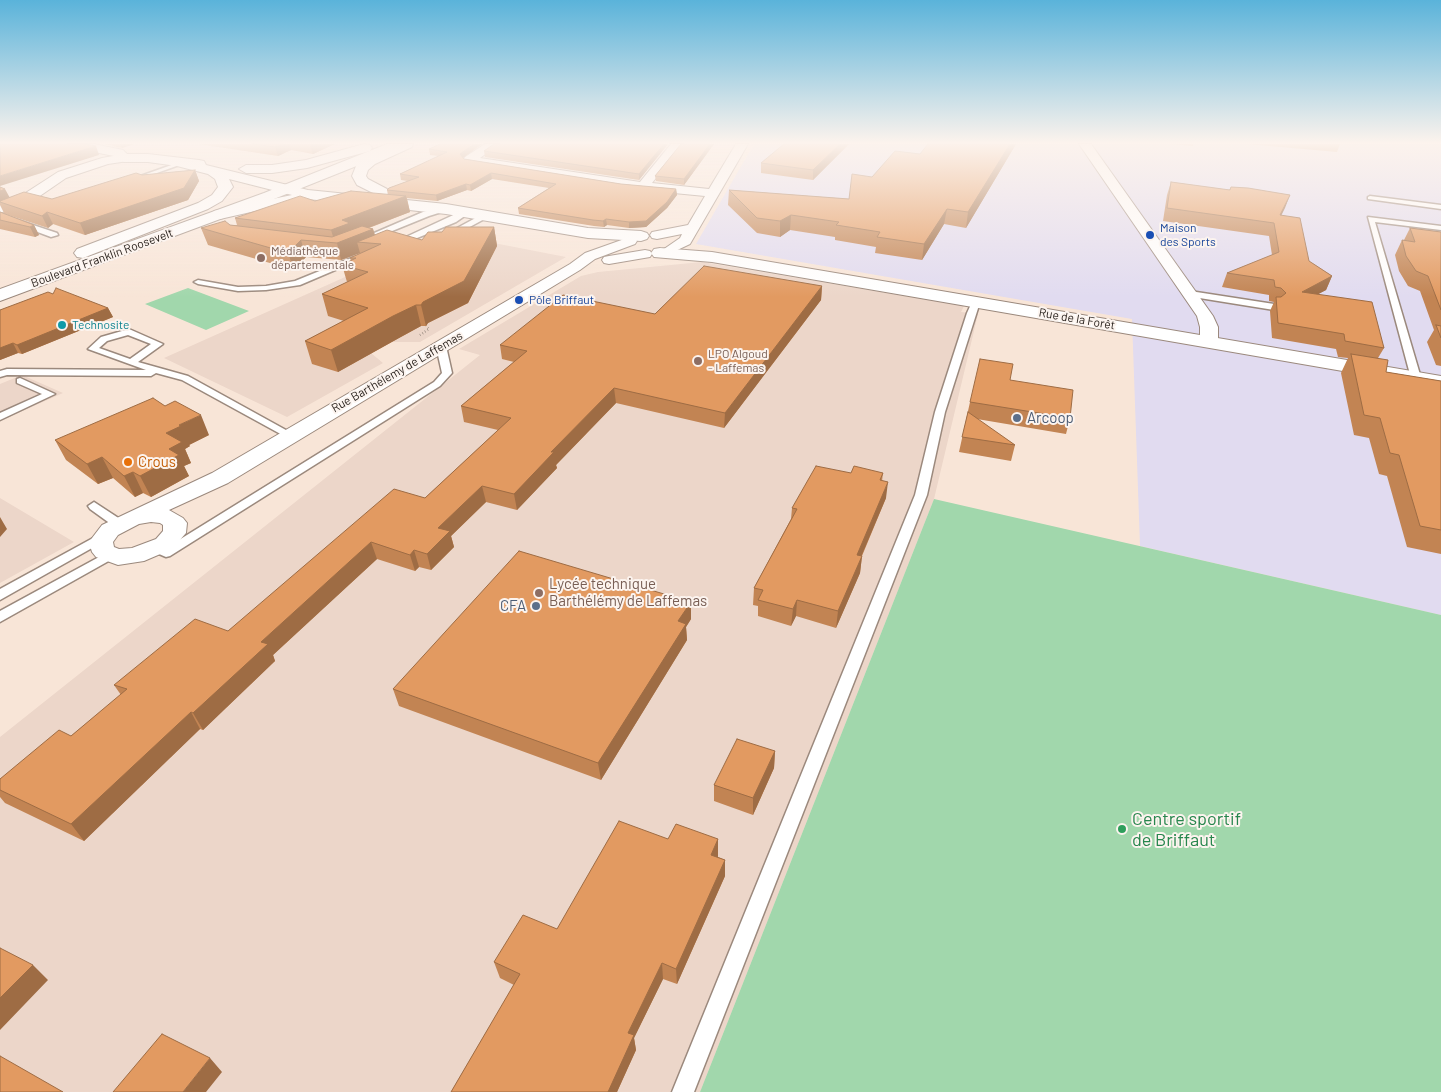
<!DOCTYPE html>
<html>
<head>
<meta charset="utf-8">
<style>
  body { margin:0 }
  canvas { display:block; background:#f8e5d7 }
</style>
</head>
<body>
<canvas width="1441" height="1092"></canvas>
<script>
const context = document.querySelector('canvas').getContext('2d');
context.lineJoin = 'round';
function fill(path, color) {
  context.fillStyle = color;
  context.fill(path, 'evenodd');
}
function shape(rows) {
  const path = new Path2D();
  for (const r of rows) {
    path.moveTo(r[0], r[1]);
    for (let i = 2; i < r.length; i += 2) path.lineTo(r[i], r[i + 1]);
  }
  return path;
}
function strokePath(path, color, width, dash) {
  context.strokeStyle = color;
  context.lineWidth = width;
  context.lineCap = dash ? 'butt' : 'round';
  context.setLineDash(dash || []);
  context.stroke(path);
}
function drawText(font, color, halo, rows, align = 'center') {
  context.font = font + ' Barlow,sans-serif';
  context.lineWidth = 4;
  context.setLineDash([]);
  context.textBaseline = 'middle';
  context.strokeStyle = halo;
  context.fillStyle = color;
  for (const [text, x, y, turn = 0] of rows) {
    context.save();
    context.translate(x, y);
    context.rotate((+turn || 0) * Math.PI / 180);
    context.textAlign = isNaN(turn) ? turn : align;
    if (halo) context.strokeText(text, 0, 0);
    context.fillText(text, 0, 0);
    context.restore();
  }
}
fill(shape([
  [754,144,1441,144,1441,615,1140,546,1132,319,696,244]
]), '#e1dbf0');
fill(shape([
  [448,231,463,237,566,257,420,342,390,342,371,353,383,363,287,417,164,358],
  [702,262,964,306,961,312,978,314,934,499,700,1092,0,1092,0,737,480,355,459,349,581,276,598,272],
  [22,375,63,393,0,421,0,384],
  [0,498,74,542,0,583]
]), '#ecd6c9');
fill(shape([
  [188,288,249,311,206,330,145,304],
  [934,499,1441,615,1441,1092,700,1092]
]), '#a1d7ac');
const service = shape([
  [180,162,185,163,137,180,132,179,180,162],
  [1370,196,1441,205,1441,209,1368,199,1368,197,1370,196],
  [446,207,450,209,448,210,429,216,365,242,358,240,423,212,446,207],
  [462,211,469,213,456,222,400,245,393,243,462,211],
  [0,214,57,233,58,235,51,237,0,218,0,214],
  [483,214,490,216,453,236,446,234,483,214],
  [1368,217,1441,226,1441,230,1375,222,1421,378,1419,380,1413,380,1411,378,1368,217],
  [354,257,361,259,300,285,266,290,238,291,198,284,194,282,198,280,238,287,266,286,295,281,354,257],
  [1190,291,1274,304,1278,307,1274,310,1187,296,1187,292,1190,291],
  [976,299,980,302,945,412,927,495,694,1092,672,1092,915,495,935,412,967,313,972,302,976,299],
  [129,329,163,344,138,362,188,376,295,435,290,438,286,437,182,380,156,373,151,376,7,375,0,377,0,371,7,369,146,370,88,349,101,337,129,329],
  [128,335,151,344,130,359,99,348,107,341,128,335],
  [441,343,446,346,452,373,440,386,170,556,166,557,152,551,150,548,152,545,156,544,166,548,434,382,442,373,436,346,441,343],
  [20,378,55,394,0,420,0,413,42,394,17,383,17,379,20,378],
  [94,502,123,521,125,524,123,527,115,527,90,509,88,506,94,502],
  [104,532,110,536,108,539,0,600,0,589,104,532],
  [110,551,114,552,116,555,114,558,0,622,0,611,110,551]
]);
const minor = shape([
  [485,144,499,144,480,158,640,182,671,144,683,144,652,183,709,189,736,144,748,144,690,244,671,253,666,252,664,249,680,238,682,234,657,239,652,238,650,235,652,232,688,225,705,196,622,188,465,163,463,160,465,157,485,144],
  [1079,144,1091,144,1213,316,1218,327,1218,342,1215,346,1209,347,1203,346,1200,342,1200,327,1197,316,1079,144],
  [124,154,130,158,128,161,108,164,66,178,34,200,0,213,0,204,24,194,58,172,102,158,124,154],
  [630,237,635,238,637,241,635,244,595,259,580,270,228,483,169,510,183,518,187,523,186,533,172,549,144,561,118,565,96,557,92,552,89,542,102,525,212,473,570,264,585,253,630,237],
  [151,522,160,523,163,525,163,531,156,539,132,548,119,549,114,547,113,542,118,535,139,524,151,522],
  [645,250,650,251,652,254,650,257,609,264,604,263,602,260,604,257,609,256,645,250]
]);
const tertiary = shape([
  [68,144,94,144,123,150,127,154,148,154,199,160,204,161,206,165,308,190,446,204,588,228,641,231,647,233,649,236,647,239,641,241,588,238,446,214,308,199,220,219,214,217,212,214,214,211,292,195,229,179,233,187,222,201,208,209,83,258,77,257,74,253,77,249,198,203,212,195,218,187,215,179,208,174,177,166,148,162,124,162,114,156,69,147,68,144],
  [364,144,370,145,372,148,370,151,307,168,272,173,246,173,239,169,246,165,272,165,306,160,364,144],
  [396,144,413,144,412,147,375,164,368,170,366,176,368,179,387,189,389,192,387,195,377,195,357,185,352,176,356,166,365,158,396,144],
  [660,248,712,252,1441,376,1441,388,712,262,654,257,651,253,654,249,660,248]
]);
const primary = shape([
  [387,144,405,144,404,147,274,199,0,301,0,289,264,193,387,144]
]);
strokePath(service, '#9b897d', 3);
strokePath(minor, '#9b897d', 2);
strokePath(tertiary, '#9b897d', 2);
strokePath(primary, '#9b897d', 2);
strokePath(shape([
  [420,335,429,329,426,326]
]), '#84786f', 2.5, [0.5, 2.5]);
fill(service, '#fff');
fill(minor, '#fff');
fill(tertiary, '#fff');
fill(primary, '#fff');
fill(shape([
  [104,144,134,144,122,148],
  [198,144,335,144,313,154,291,150,278,156],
  [440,144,482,144,463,158,464,159,621,184,676,189,677,195,667,208,646,227,629,228,607,225,604,227,594,226,519,214,518,208,549,188,492,179,471,191,467,190,437,201,407,198,410,212,369,228,373,229,375,235,422,240,442,232,494,227,497,246,468,303,428,323,426,326,421,326,399,338,338,372,312,364,305,341,344,321,328,316,322,294,347,282,342,265,351,261,350,258,360,253,341,260,306,257,294,270,208,245,201,228,230,225,237,225,235,218,315,201,388,195,387,190,408,181,401,180,400,174,439,156,430,155,429,149],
  [494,144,668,144,639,180,485,157,484,151],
  [681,144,714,144,684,185,656,181,655,176],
  [784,144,849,144,813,180,761,173,761,163],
  [1016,144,966,228,944,224,922,260,875,253,876,247,835,240,835,237,790,230,780,237,757,233,728,205,729,190,849,199,872,177,920,154],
  [1172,144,1193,144,1193,146],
  [1247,144,1340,144,1337,152],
  [195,170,199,181,188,200,85,235,53,224,48,228,5,214,34,225,39,235,35,237,0,229,0,212,4,213,0,205,0,187,9,197,52,199,142,175],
  [1171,182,1229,190,1231,187,1290,195,1281,215,1309,261,1332,276,1326,290,1318,294,1384,348,1378,358,1386,372,1441,381,1441,554,1407,547,1387,476,1379,474,1369,438,1354,435,1341,373,1348,358,1338,357,1336,349,1272,338,1270,311,1274,302,1269,301,1269,295,1222,287,1227,273,1272,255,1269,236,1163,221,1167,195],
  [1410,228,1441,232,1441,366,1436,365,1427,342,1434,330,1420,291,1408,286,1399,271,1395,255,1402,240,1404,240],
  [822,286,821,300,724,428,616,403,556,465,557,468,517,510,486,502,451,536,454,547,431,570,419,567,415,571,377,559,273,655,275,661,203,730,200,729,84,841,5,803,0,797,0,779,71,736,121,695,114,685,228,631,425,498,498,430,464,422,461,406,514,362,502,359,500,345,655,314],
  [108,308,113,317,22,354,18,353,0,360,0,310],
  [1010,380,1070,418,1066,434,977,419,1015,445,1011,461,959,452,970,402],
  [209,435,189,445,190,446,185,449,191,463,184,466,189,476,151,497,143,493,135,497,113,478,98,484,66,460,55,440],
  [851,473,883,473,882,481,886,498,862,556,860,573,836,628,796,616,791,626,758,616,758,606,753,605,754,588,791,519,792,508],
  [691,602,691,619,686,627,687,640,601,780,399,706,393,689],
  [775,751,774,768,753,815,714,801,714,785],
  [668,839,718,839,718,857,725,860,725,876,677,984,663,979,634,1038,636,1050,617,1092,451,1092,514,985,500,978,494,962,557,929]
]), '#c28453');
fill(shape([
  [120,144,134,144,122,148],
  [283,144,289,144,291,150,278,156,275,147],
  [312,144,335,144,313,154,310,145],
  [474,144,482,144,461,159,460,154],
  [664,144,668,144,639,180,639,174],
  [710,144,714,144,684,185,684,179],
  [840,144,849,144,813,180,813,170],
  [1010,144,1016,144,966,228,968,212],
  [96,146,99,155,0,186,0,176],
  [195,170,199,181,188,200,85,235,80,223],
  [491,173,492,179,471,191,470,185],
  [466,184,467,190,437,201,436,195],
  [5,189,10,198,0,202,0,191],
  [676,189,677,195,667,208,646,227,629,228,629,222],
  [1290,195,1285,208,1275,228,1280,215],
  [406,196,410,212,352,234,373,229,377,243,357,242,360,253,341,260,337,243,335,243,331,230,342,220],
  [947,209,944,224,922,260,924,244],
  [47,212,53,224,48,228,42,216],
  [791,215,790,230,780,237,780,221],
  [606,219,607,225,604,227,603,221],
  [34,225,39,235,35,237,30,227],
  [494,227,497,246,468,303,428,323,426,326,421,305,423,302],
  [301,240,306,257,294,270,288,253],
  [1332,276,1326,290,1296,306,1302,292],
  [822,286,821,300,724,428,725,413],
  [416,305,421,326,399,338,338,372,331,350,393,316],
  [108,308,113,317,22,354,17,345],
  [13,343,18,353,0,360,0,348],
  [614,388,616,403,556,465,557,468,517,510,514,494,551,452],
  [201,415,209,435,189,445,190,446,185,449,191,463,184,466,189,476,151,497,140,476,169,449,166,433,179,425],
  [102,457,113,478,98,484,87,464],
  [133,472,143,493,135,497,124,476],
  [888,482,886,498,855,571,857,555],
  [482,486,486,502,451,536,454,547,431,570,427,554,438,528],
  [0,517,7,529,0,537],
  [371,542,377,559,273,655,275,661,203,730,193,713,261,642],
  [414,550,419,567,415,571,410,555],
  [862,556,860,573,836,628,838,611],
  [797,600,796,616,791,626,793,609],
  [691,602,691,619,686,627,687,640,601,780,598,763,678,621],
  [191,712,200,729,84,841,71,824],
  [775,751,774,768,753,815,753,798],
  [718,839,718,856,712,872,711,855],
  [725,860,725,876,677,984,676,969],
  [662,963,663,979,634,1038,636,1050,617,1092,608,1092,628,1033],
  [33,965,48,980,0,1030,0,998],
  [210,1058,222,1072,206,1092,183,1092]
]), '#9e6c44');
const building = shape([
  [0,144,85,144,96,146,0,176,0,144],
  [253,144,283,144,275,147,253,144],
  [440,144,474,144,460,154,464,159,621,184,676,189,667,202,646,221,629,222,606,219,603,221,593,220,518,208,556,184,491,173,470,185,466,184,436,195,387,190,389,188,419,177,400,174,447,152,429,149,440,144],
  [494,144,664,144,639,174,484,151,494,144],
  [681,144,710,144,684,179,655,176,681,144],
  [784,144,840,144,813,170,761,163,784,144],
  [928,144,1010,144,968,212,947,209,924,244,877,237,880,232,836,225,839,222,791,215,780,221,757,218,729,190,849,199,852,174,872,177,895,151,920,154,928,144],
  [195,170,184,188,80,223,47,212,42,216,0,202,0,201,24,192,52,199,136,173,142,175,195,170],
  [1171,182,1230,190,1231,187,1248,188,1290,195,1280,215,1300,218,1309,261,1332,276,1302,292,1372,302,1384,348,1345,341,1344,334,1278,323,1276,297,1281,297,1286,293,1281,288,1275,287,1274,280,1227,273,1279,252,1274,223,1167,208,1171,182],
  [0,187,5,189,0,191,0,187],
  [351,191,406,196,342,220,350,223,331,230,235,218,300,196,315,201,351,191],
  [0,212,34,225,30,227,0,220,0,212],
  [225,221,230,225,332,237,362,226,373,229,337,243,301,240,288,253,201,228,225,221],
  [446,227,494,227,464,281,423,302,421,305,416,305,393,316,331,350,305,341,368,308,322,294,368,272,342,265,356,258,350,258,381,244,357,242,387,230,422,240,428,232,442,232,446,227],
  [1410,228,1441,232,1441,310,1428,276,1416,271,1406,256,1402,240,1415,242,1410,228],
  [704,266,822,286,725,413,614,388,551,452,554,452,514,494,482,486,438,528,450,531,427,554,414,550,410,555,371,542,261,642,268,644,193,713,191,712,71,824,0,790,0,779,59,730,71,736,127,689,114,685,195,619,228,631,394,489,425,498,511,418,461,406,527,351,500,345,563,295,655,314,704,266],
  [56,288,108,308,17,345,13,343,0,348,0,310,48,292,53,294,56,288],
  [1436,325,1441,326,1441,338,1436,325],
  [1351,354,1388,360,1386,372,1441,381,1441,530,1420,526,1399,455,1390,453,1380,418,1364,415,1351,354],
  [980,359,1013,364,1010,380,1073,390,1070,418,970,402,980,359],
  [153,398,165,406,175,401,201,415,179,425,181,426,166,433,182,442,169,449,179,455,140,476,133,472,124,476,102,457,87,464,55,440,153,398],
  [968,412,1015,445,962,437,968,412],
  [816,466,851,473,854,466,883,473,880,480,888,482,857,555,862,556,838,611,797,600,793,609,758,600,763,590,754,588,797,509,792,508,816,466],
  [519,551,691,602,678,621,686,624,598,763,393,689,519,551],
  [737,739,775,751,753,798,714,785,737,739],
  [619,821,668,839,676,824,718,839,711,855,725,860,676,969,662,963,628,1033,634,1035,608,1092,451,1092,520,974,494,962,523,915,557,929,619,821],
  [0,948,33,965,0,998,0,948],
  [162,1034,210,1058,183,1092,113,1092,162,1034],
  [0,1056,63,1092,0,1092,0,1056]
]);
fill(building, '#e29a61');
strokePath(building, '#9e6c44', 1);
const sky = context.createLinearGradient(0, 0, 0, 297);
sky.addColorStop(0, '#5ab3da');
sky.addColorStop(0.48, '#fcf3ed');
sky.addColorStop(1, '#fcf3ed00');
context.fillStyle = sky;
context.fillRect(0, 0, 1441, 297);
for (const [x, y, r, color] of [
  [1150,235,5,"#1a4fb4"],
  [261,258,5,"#8d6e63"],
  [519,300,5,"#1a4fb4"],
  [62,325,5,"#0f9aa8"],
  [698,361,5,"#8d6e63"],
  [1017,418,5,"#5c6f8a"],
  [128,462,5,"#e8710a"],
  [539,593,5,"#8d6e63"],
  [536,606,5,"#5c6f8a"],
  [1122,829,5,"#2e9e5b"]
]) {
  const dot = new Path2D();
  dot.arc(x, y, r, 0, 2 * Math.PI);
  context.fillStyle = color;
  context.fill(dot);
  strokePath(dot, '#fcf4ef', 2);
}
drawText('12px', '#164399', '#fcf4ef', [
  ["Maison",1160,228],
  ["des Sports",1160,242],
  ["Pôle Briffaut",529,300]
], 'left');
drawText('12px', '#785e54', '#fcf4ef', [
  ["Médiathèque",271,251],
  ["départementale",271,265],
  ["LPO Algoud",708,354],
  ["- Laffemas",708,368]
], 'left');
drawText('12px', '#241d18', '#fcf4ef', [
  ["Boulevard Franklin Roosevelt",102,258,-20],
  ["Rue de la Forêt",1077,319,10],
  ["Rue Barthélemy de Laffemas",397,372,-30]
]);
drawText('12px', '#0d838f', '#fcf4ef', [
  ["Technosite",72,325]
], 'left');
drawText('15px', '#4e5e75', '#fcf4ef', [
  ["Arcoop",1027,418],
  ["CFA",526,606,"right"]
], 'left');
drawText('15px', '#c56008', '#fcf4ef', [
  ["Crous",138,462]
], 'left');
drawText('15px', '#785e54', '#fcf4ef', [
  ["Lycée technique",549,584],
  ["Barthélémy de Laffemas",549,601]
], 'left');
drawText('18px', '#27864d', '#fcf4ef', [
  ["Centre sportif",1132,819],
  ["de Briffaut",1132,840]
], 'left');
</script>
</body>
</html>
